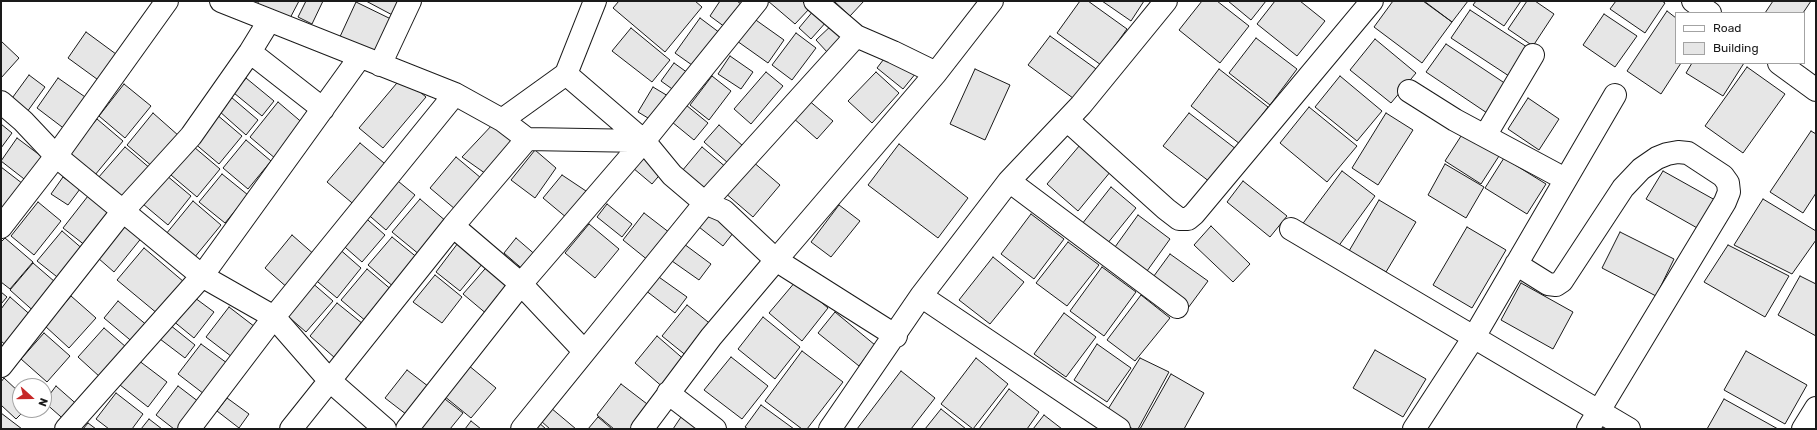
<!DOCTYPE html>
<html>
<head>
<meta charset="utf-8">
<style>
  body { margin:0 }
  #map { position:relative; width:1817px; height:430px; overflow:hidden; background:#fff; font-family:Rubik,sans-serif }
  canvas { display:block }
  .frame { position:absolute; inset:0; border:2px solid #1a1a1a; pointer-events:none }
  .legend { position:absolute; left:1675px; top:12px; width:130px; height:52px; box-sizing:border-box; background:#fff; border:1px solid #a3a3a3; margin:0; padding:5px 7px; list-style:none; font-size:12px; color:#1a1a1a }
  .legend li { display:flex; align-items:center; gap:8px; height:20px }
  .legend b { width:20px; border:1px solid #a3a3a3 }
  .north { position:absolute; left:12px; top:378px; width:40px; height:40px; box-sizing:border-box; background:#fff; border:1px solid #a3a3a3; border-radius:50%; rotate:111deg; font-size:11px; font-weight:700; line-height:16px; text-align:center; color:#1a1a1a }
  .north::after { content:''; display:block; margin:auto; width:14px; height:18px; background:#c62828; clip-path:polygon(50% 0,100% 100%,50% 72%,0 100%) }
</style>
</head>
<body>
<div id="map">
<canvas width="1817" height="430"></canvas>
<div class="frame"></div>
<ul class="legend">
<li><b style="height:5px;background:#fff"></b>Road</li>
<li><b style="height:11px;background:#e6e6e6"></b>Building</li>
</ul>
<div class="north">N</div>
</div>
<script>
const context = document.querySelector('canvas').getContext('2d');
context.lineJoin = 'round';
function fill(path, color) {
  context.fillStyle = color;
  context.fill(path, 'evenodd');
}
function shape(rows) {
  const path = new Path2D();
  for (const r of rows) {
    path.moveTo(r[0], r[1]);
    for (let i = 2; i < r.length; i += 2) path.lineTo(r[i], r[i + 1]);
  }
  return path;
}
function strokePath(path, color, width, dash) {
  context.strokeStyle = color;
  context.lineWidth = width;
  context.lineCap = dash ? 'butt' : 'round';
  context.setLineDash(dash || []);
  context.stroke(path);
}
const building = shape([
  [259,1,299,1,288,22,256,6,259,1],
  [306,1,323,1,312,24,298,17,306,1],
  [366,1,407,1,398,18,366,1],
  [619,1,695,1,702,7,665,52,613,8,619,1],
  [720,1,737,1,745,7,729,30,710,16,720,1],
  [768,1,802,1,810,8,795,24,768,1],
  [834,1,864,1,850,16,834,1],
  [1080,1,1088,1,1127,29,1101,65,1057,33,1080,1],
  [1102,1,1144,1,1131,21,1102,1],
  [1202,1,1217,1,1249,26,1220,63,1179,30,1202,1],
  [1228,1,1266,1,1251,20,1228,1],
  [1275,1,1300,1,1325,21,1297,56,1257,24,1275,1],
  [1393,1,1423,1,1452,22,1422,63,1374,27,1393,1],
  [1424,1,1468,1,1452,22,1424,1],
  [1476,1,1521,1,1504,26,1473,5,1476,1],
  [1527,1,1535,1,1554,14,1533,46,1508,29,1527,1],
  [1616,1,1662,1,1665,3,1645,33,1610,9,1616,1],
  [1773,1,1811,1,1803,13,1765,13,1773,1],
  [356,2,395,21,377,59,338,41,356,2],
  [814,10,827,21,811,39,799,28,814,10],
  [1470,10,1530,49,1512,78,1451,38,1470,10],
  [1667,11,1676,18,1676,63,1681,63,1661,94,1627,71,1667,11],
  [1604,14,1637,36,1615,67,1583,45,1604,14],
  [700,18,724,36,699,70,675,53,700,18],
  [753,18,784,40,768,63,737,41,753,18],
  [834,23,846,35,828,53,816,40,834,23],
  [631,28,670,60,652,82,612,51,631,28],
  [86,32,120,57,101,82,68,58,86,32],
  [796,33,816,48,792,80,772,65,796,33],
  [1050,36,1099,71,1077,101,1028,65,1050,36],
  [1256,38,1297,69,1270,105,1229,73,1256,38],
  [1375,39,1416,73,1391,103,1350,70,1375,39],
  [1,41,19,58,1,78,1,41],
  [1446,44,1512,88,1493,117,1426,72,1446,44],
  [890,51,916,73,903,89,877,68,890,51],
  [730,56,753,72,741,89,718,74,730,56],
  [674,63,688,73,675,91,661,81,674,63],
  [1692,63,1744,63,1723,96,1686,73,1692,63],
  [1747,67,1785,94,1743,153,1705,126,1747,67],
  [975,69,1010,85,985,140,950,124,975,69],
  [1219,69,1268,107,1240,144,1191,106,1219,69],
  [766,72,783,86,751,124,734,109,766,72],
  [876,72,899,93,872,123,848,101,876,72],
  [29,75,45,87,27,112,10,101,29,75],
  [712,76,731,91,709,120,690,105,712,76],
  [1340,76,1382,111,1357,141,1315,107,1340,76],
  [402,77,426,97,383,148,359,128,402,77],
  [58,78,88,99,66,130,37,108,58,78],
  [246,78,274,101,262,116,234,93,246,78],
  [124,84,151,106,125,138,99,116,124,84],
  [653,87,668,96,653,121,638,112,653,87],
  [231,97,258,120,246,135,219,111,231,97],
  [1528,98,1559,119,1539,150,1508,129,1528,98],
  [807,99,833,121,817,139,792,117,807,99],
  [278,102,305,125,276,159,250,137,278,102],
  [686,105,708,123,694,140,672,122,686,105],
  [1309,107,1357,146,1327,182,1280,143,1309,107],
  [153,113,179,136,153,167,127,145,153,113],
  [1189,113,1236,149,1210,182,1163,146,1189,113],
  [1386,113,1413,130,1378,185,1352,168,1386,113],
  [216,114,242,136,219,164,193,142,216,114],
  [97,119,123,141,95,175,69,152,97,119],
  [494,123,520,141,489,176,462,157,494,123],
  [1,124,12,133,1,148,1,124],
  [719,125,743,146,728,163,704,142,719,125],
  [1811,131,1816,134,1816,193,1803,213,1770,192,1811,131],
  [1463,133,1499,156,1481,184,1445,161,1463,133],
  [17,138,45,159,28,182,1,161,17,138],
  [246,140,271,161,248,189,223,168,246,140],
  [360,143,390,168,357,207,327,182,360,143],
  [899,144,968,198,938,238,868,185,899,144],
  [1080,145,1111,171,1078,211,1047,184,1080,145],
  [125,147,151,169,125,200,98,178,125,147],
  [194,147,220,169,197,197,171,175,194,147],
  [702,147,727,168,702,198,677,177,702,147],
  [535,150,556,168,535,198,511,180,535,150],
  [643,155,663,171,652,184,633,168,643,155],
  [456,157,481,178,455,209,430,188,456,157],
  [1504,158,1546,184,1527,214,1485,188,1504,158],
  [752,161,780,185,753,217,724,192,752,161],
  [1445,164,1484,187,1466,218,1428,195,1445,164],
  [1,167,27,187,1,221,1,167],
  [1342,171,1375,196,1335,251,1301,226,1342,171],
  [1663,171,1715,200,1699,229,1646,199,1663,171],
  [222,174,248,195,225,223,199,202,222,174],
  [166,175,191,196,168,225,143,204,166,175],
  [562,175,586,191,567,218,543,198,562,175],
  [63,177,80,189,68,205,51,194,63,177],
  [393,177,415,195,386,230,364,211,393,177],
  [1243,181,1287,216,1270,237,1227,202,1243,181],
  [1111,187,1136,208,1107,244,1082,224,1111,187],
  [88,196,111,214,86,246,63,228,88,196],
  [420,199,447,222,420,255,392,232,420,199],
  [1763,199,1816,231,1816,240,1792,274,1734,245,1763,199],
  [1379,200,1416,222,1386,272,1349,251,1379,200],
  [193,201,221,225,194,258,166,234,193,201],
  [38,202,61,221,34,255,11,236,38,202],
  [607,204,632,224,622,237,597,217,607,204],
  [839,205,860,221,831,257,811,242,839,205],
  [712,209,737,228,723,246,699,227,712,209],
  [644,213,670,233,649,261,623,240,644,213],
  [361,214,385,235,362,262,338,241,361,214],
  [1031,214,1064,239,1034,279,1001,254,1031,214],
  [1138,215,1170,239,1147,271,1115,247,1138,215],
  [127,223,143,236,114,272,98,258,127,223],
  [589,224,619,249,595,278,565,253,589,224],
  [1211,226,1250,264,1233,282,1194,245,1211,226],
  [1467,227,1506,250,1472,308,1433,285,1467,227],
  [62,231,85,251,61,280,37,261,62,231],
  [1620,232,1674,259,1656,296,1602,268,1620,232],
  [292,235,316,256,289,289,265,268,292,235],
  [392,237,419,259,395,288,368,265,392,237],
  [5,238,33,262,10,289,1,282,1,242,5,238],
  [516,238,538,257,526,272,504,253,516,238],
  [1068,242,1099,265,1067,306,1036,283,1068,242],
  [458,243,483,263,460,291,436,272,458,243],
  [684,244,711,264,699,280,672,261,684,244],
  [1728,245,1789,276,1765,317,1704,282,1728,245],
  [337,247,361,268,337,298,312,277,337,247],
  [144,248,184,282,158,314,117,280,144,248],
  [1170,254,1208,281,1188,308,1151,280,1170,254],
  [993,257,1024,282,990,324,959,300,993,257],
  [491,262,515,283,488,315,463,294,491,262],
  [33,263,62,288,38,315,10,290,33,263],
  [1102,267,1136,292,1104,336,1070,311,1102,267],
  [367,269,393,291,367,322,341,300,367,269],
  [435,275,462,297,442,323,413,302,435,275],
  [656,275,687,297,675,313,645,290,656,275],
  [1800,276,1816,284,1816,336,1778,315,1800,276],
  [310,281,333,301,306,332,283,312,310,281],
  [796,281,828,308,802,341,769,313,796,281],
  [1521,283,1573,312,1553,349,1501,320,1521,283],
  [1,292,7,297,1,304,1,292],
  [191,295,214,312,194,338,172,320,191,295],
  [1141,295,1170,318,1135,361,1107,340,1141,295],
  [71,296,96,318,69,348,45,326,71,296],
  [10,297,34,318,9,348,1,341,1,309,10,297],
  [118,301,149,327,135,344,104,318,118,301],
  [337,303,363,324,335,358,310,336,337,303],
  [687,305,713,326,688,357,662,336,687,305],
  [229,307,259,330,236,360,206,337,229,307],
  [835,312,875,345,859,366,818,333,835,312],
  [1064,313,1096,337,1066,377,1034,354,1064,313],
  [763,317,800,347,775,379,738,349,763,317],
  [170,325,195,345,185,358,160,339,170,325],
  [104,328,126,347,100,377,78,357,104,328],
  [44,333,70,356,47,382,21,359,44,333],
  [657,336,687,362,665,389,635,363,657,336],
  [201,344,231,366,208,397,178,374,201,344],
  [1097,344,1131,368,1107,402,1074,380,1097,344],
  [1375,350,1426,379,1403,417,1353,388,1375,350],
  [802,351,843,382,807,429,802,429,765,401,802,351],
  [1746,351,1807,385,1785,424,1724,390,1746,351],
  [731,357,768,386,742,419,704,390,731,357],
  [976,358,1008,384,973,429,941,404,976,358],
  [1140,358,1169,372,1138,429,1133,429,1105,414,1140,358],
  [138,360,167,382,148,407,120,385,138,360],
  [468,365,496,388,471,418,444,396,468,365],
  [407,370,433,390,411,418,385,398,407,370],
  [901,371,935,398,911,429,857,429,901,371],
  [1171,374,1204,393,1184,429,1140,429,1171,374],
  [4,378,20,393,20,410,25,410,16,419,1,405,1,382,4,378],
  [621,384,651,407,634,429,614,429,597,415,621,384],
  [56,386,81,408,68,423,44,402,56,386],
  [178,386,199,402,178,429,174,429,156,415,178,386],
  [1009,389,1039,412,1027,429,979,429,1009,389],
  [116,393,143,414,132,429,109,429,96,419,116,393],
  [441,396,463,413,450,429,421,429,417,425,441,396],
  [227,398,249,414,239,428,217,411,227,398],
  [1724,399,1778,429,1707,429,1724,399],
  [761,405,794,429,748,429,745,427,761,405],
  [551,408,576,429,550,429,541,421,551,408],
  [941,409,966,429,925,429,941,409],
  [1,413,22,429,1,429,1,413],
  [1044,415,1062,429,1033,429,1044,415],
  [598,417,612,429,588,429,598,417],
  [681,417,698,429,673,429,681,417],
  [149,419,162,429,141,429,149,419],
  [471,421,481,429,465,429,471,421],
  [538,422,546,429,533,429,538,422],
  [88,423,96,429,83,429,88,423]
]);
fill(building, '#e6e6e6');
strokePath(building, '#1a1a1a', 1);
const minor = shape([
  [221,1,455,94,502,120,566,74,595,1],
  [815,1,856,36,893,52,936,73],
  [1693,1,1710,13],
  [250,52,323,109],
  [1779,63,1816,90],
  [380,65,410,1],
  [566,74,644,141,672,175,705,203,724,211,776,260,711,337,642,429],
  [1409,91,1455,120,1565,179],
  [1,102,23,121,56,156,202,276,274,317,329,380,385,429],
  [1067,120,1166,209,1179,219,1188,219,1194,214,1372,1],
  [1485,136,1533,55],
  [527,139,644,141],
  [1009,181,1177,307],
  [453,226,521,284,584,351],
  [1,227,56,156,167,1],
  [1291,229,1629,429],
  [1516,264,1548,284,1556,285,1562,281,1623,188,1641,169,1657,158,1667,154,1678,152,1688,153,1723,176,1728,183,1729,192,1725,202,1588,429],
  [921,296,1119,429],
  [896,336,776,260,936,73,992,1],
  [1,366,122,212,191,136,250,52,269,21],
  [668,393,715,429],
  [66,429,202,276,360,57],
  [189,429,274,317,455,94],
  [291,429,453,226,527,139,502,120],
  [407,429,521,284,644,141,757,1],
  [522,429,705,203,856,36],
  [830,429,921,296,1009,181,1081,105,1166,1],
  [1414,429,1474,337,1615,95],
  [1803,429,1816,408]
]);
strokePath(minor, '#1a1a1a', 24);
strokePath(minor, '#fff', 22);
</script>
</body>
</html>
